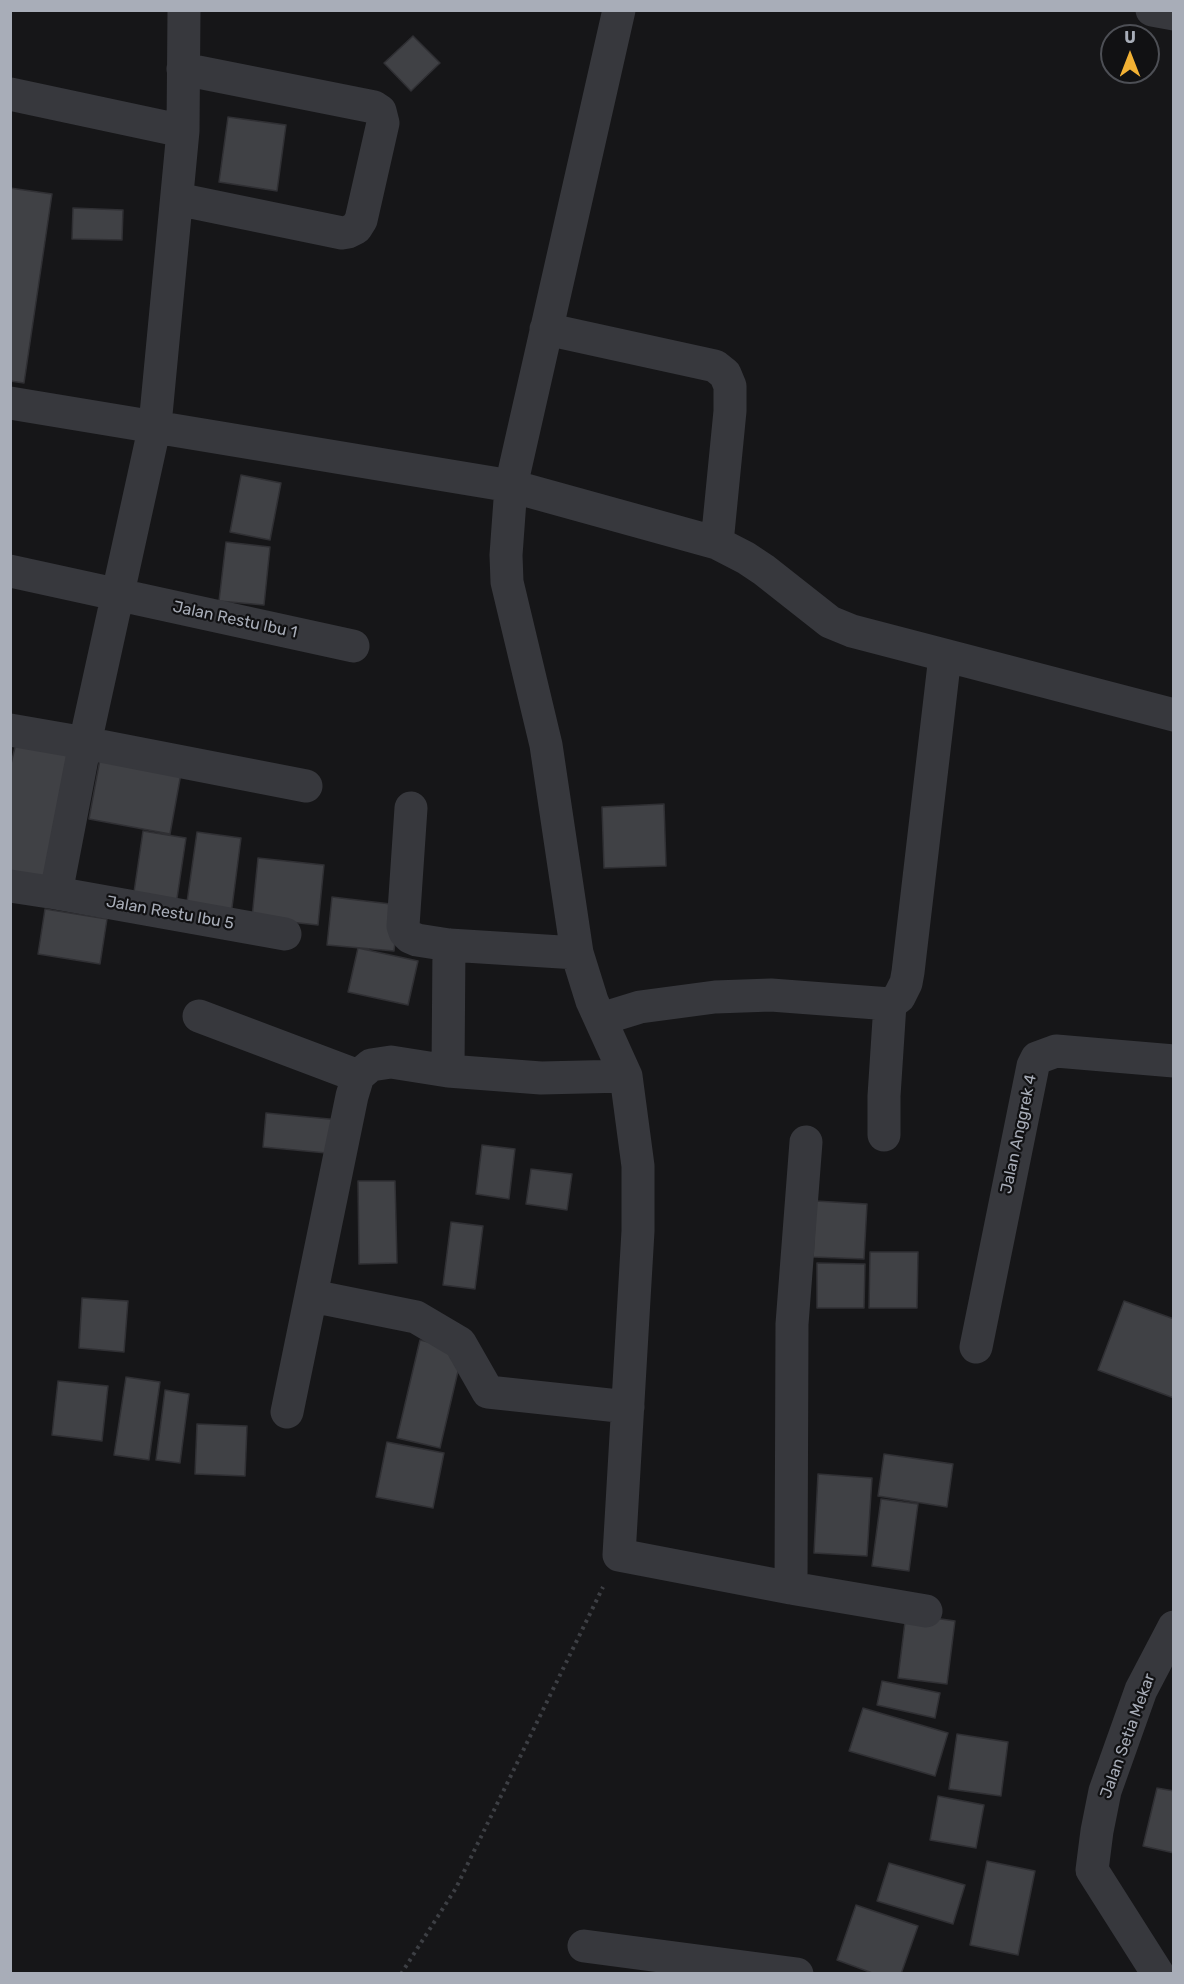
<!DOCTYPE html>
<html>
<head>
<meta charset="utf-8">
<style>
  body { margin:0 }
  #map { position:relative; width:1184px; height:1984px; overflow:hidden; background:#161618; font-family:Rubik,sans-serif }
  canvas { display:block }
  .frame { position:absolute; inset:0; border:12px solid #a8adb8; pointer-events:none }
  .north { position:absolute; left:1100px; top:24px; width:60px; height:60px; box-sizing:border-box; background:#111113; border:2px solid #4d4f55; border-radius:50%; rotate:0deg; font-size:16px; font-weight:700; line-height:24px; text-align:center; color:#a8adb8 }
  .north::after { content:''; display:block; margin:auto; width:21px; height:27px; background:#f2b134; clip-path:polygon(50% 0,100% 100%,50% 72%,0 100%) }
</style>
</head>
<body>
<div id="map">
<canvas width="1184" height="1984"></canvas>
<div class="frame"></div>
<div class="north">U</div>
</div>
<script>
const context = document.querySelector('canvas').getContext('2d');
context.lineJoin = 'round';
function fill(path, color) {
  context.fillStyle = color;
  context.fill(path, 'evenodd');
}
function shape(rows) {
  const path = new Path2D();
  for (const r of rows) {
    path.moveTo(r[0], r[1]);
    for (let i = 2; i < r.length; i += 2) path.lineTo(r[i], r[i + 1]);
  }
  return path;
}
function strokePath(path, color, width, dash) {
  context.strokeStyle = color;
  context.lineWidth = width;
  context.lineCap = dash ? 'butt' : 'round';
  context.setLineDash(dash || []);
  context.stroke(path);
}
function drawText(font, color, halo, rows, align = 'center') {
  context.font = font + ' Rubik,sans-serif';
  context.lineWidth = 4.5;
  context.setLineDash([]);
  context.textBaseline = 'middle';
  context.strokeStyle = halo;
  context.fillStyle = color;
  for (const [text, x, y, turn = 0] of rows) {
    context.save();
    context.translate(x, y);
    context.rotate((+turn || 0) * Math.PI / 180);
    context.textAlign = isNaN(turn) ? turn : align;
    if (halo) context.strokeText(text, 0, 0);
    context.fillText(text, 0, 0);
    context.restore();
  }
}
const building = shape([
  [413,36,440,63,411,91,384,63,413,36],
  [228,117,286,125,277,191,219,182,228,117],
  [10,188,52,194,24,383,10,381,10,188],
  [73,208,123,210,122,240,72,239,73,208],
  [241,475,281,483,270,540,230,532,241,475],
  [226,542,270,547,264,605,219,601,226,542],
  [18,735,78,749,48,880,10,872,10,768,18,735],
  [101,754,182,768,170,834,89,819,101,754],
  [664,804,666,866,604,868,602,807,664,804],
  [143,831,186,838,176,905,133,899,143,831],
  [197,832,241,838,231,915,186,909,197,832],
  [258,858,324,865,318,925,252,918,258,858],
  [332,897,399,905,394,951,327,945,332,897],
  [45,909,107,919,100,964,38,954,45,909],
  [358,948,418,961,408,1005,348,992,358,948],
  [266,1113,340,1120,337,1154,263,1147,266,1113],
  [482,1145,515,1149,509,1199,476,1194,482,1145],
  [531,1169,572,1174,567,1210,526,1204,531,1169],
  [358,1181,395,1181,397,1263,359,1264,358,1181],
  [816,1201,867,1204,864,1259,813,1257,816,1201],
  [451,1222,483,1226,475,1289,443,1285,451,1222],
  [870,1252,918,1252,917,1308,869,1308,870,1252],
  [817,1263,865,1264,864,1308,817,1308,817,1263],
  [82,1298,128,1301,124,1352,79,1348,82,1298],
  [1124,1301,1174,1319,1174,1398,1098,1370,1124,1301],
  [420,1340,463,1350,440,1448,397,1438,420,1340],
  [126,1377,160,1382,149,1460,114,1455,126,1377],
  [58,1381,108,1386,102,1441,52,1435,58,1381],
  [165,1390,189,1394,180,1463,156,1460,165,1390],
  [197,1424,247,1426,245,1476,195,1474,197,1424],
  [387,1442,444,1453,433,1508,376,1497,387,1442],
  [884,1454,953,1464,947,1507,878,1496,884,1454],
  [818,1474,872,1478,867,1556,814,1553,818,1474],
  [881,1499,918,1504,909,1571,872,1566,881,1499],
  [906,1614,955,1621,947,1684,898,1678,906,1614],
  [882,1681,940,1693,935,1718,877,1705,882,1681],
  [863,1708,948,1733,935,1776,849,1751,863,1708],
  [957,1734,1008,1742,1001,1796,949,1789,957,1734],
  [1157,1788,1174,1791,1174,1853,1143,1846,1157,1788],
  [938,1796,984,1805,976,1848,930,1840,938,1796],
  [987,1861,1035,1871,1018,1955,970,1945,987,1861],
  [889,1863,965,1885,953,1924,877,1901,889,1863],
  [856,1905,918,1926,901,1974,875,1974,837,1960,856,1905]
]);
fill(building, '#404145');
strokePath(building, '#303034', 1.5);
strokePath(shape([
  [401,1974,456,1888,603,1587]
]), '#3d3f44', 4, [3, 4.5]);
strokePath(shape([
  [619,10,511,486,506,555,507,582,546,745,577,953,592,1001,626,1076,638,1166,638,1231,619,1555,791,1588,926,1611],
  [1152,10,1174,14],
  [10,94,183,131],
  [177,199,342,233,348,232,356,228,361,220,383,123,380,111,374,107,183,69],
  [546,329,715,366,725,374,730,386,730,411,717,543],
  [10,403,511,486,717,543,746,558,764,570,830,622,852,631,1174,715],
  [10,571,353,646],
  [10,730,85,743,306,786],
  [411,808,403,926,405,932,410,937,417,940,449,945,577,953],
  [10,886,56,893,285,934],
  [56,893,85,743,155,425,183,131,184,10],
  [199,1016,358,1076],
  [601,1019,640,1007,715,997,771,995,890,1004,899,997,906,983,908,972,945,656],
  [448,1071,449,945],
  [884,1135,884,1096,890,1004],
  [312,1296,416,1317,460,1343,488,1392,628,1407],
  [976,1347,1033,1066,1037,1058,1056,1051,1174,1061],
  [287,1412,352,1096,358,1076,371,1065,391,1062,448,1071,541,1078,626,1076],
  [791,1588,792,1324,806,1142],
  [584,1946,797,1974]
]), '#37383d', 33);
strokePath(shape([
  [1158,1974,1092,1870,1097,1831,1105,1791,1141,1690,1174,1627]
]), '#37383d', 33);
drawText('16px', '#a8adb8', '#111113', [
  ["Jalan Restu Ibu 1",235,620,12],
  ["Jalan Restu Ibu 5",170,913,10],
  ["Jalan Anggrek 4",1019,1134,-78],
  ["Jalan Setia Mekar",1128,1736,-70]
]);
</script>
</body>
</html>
